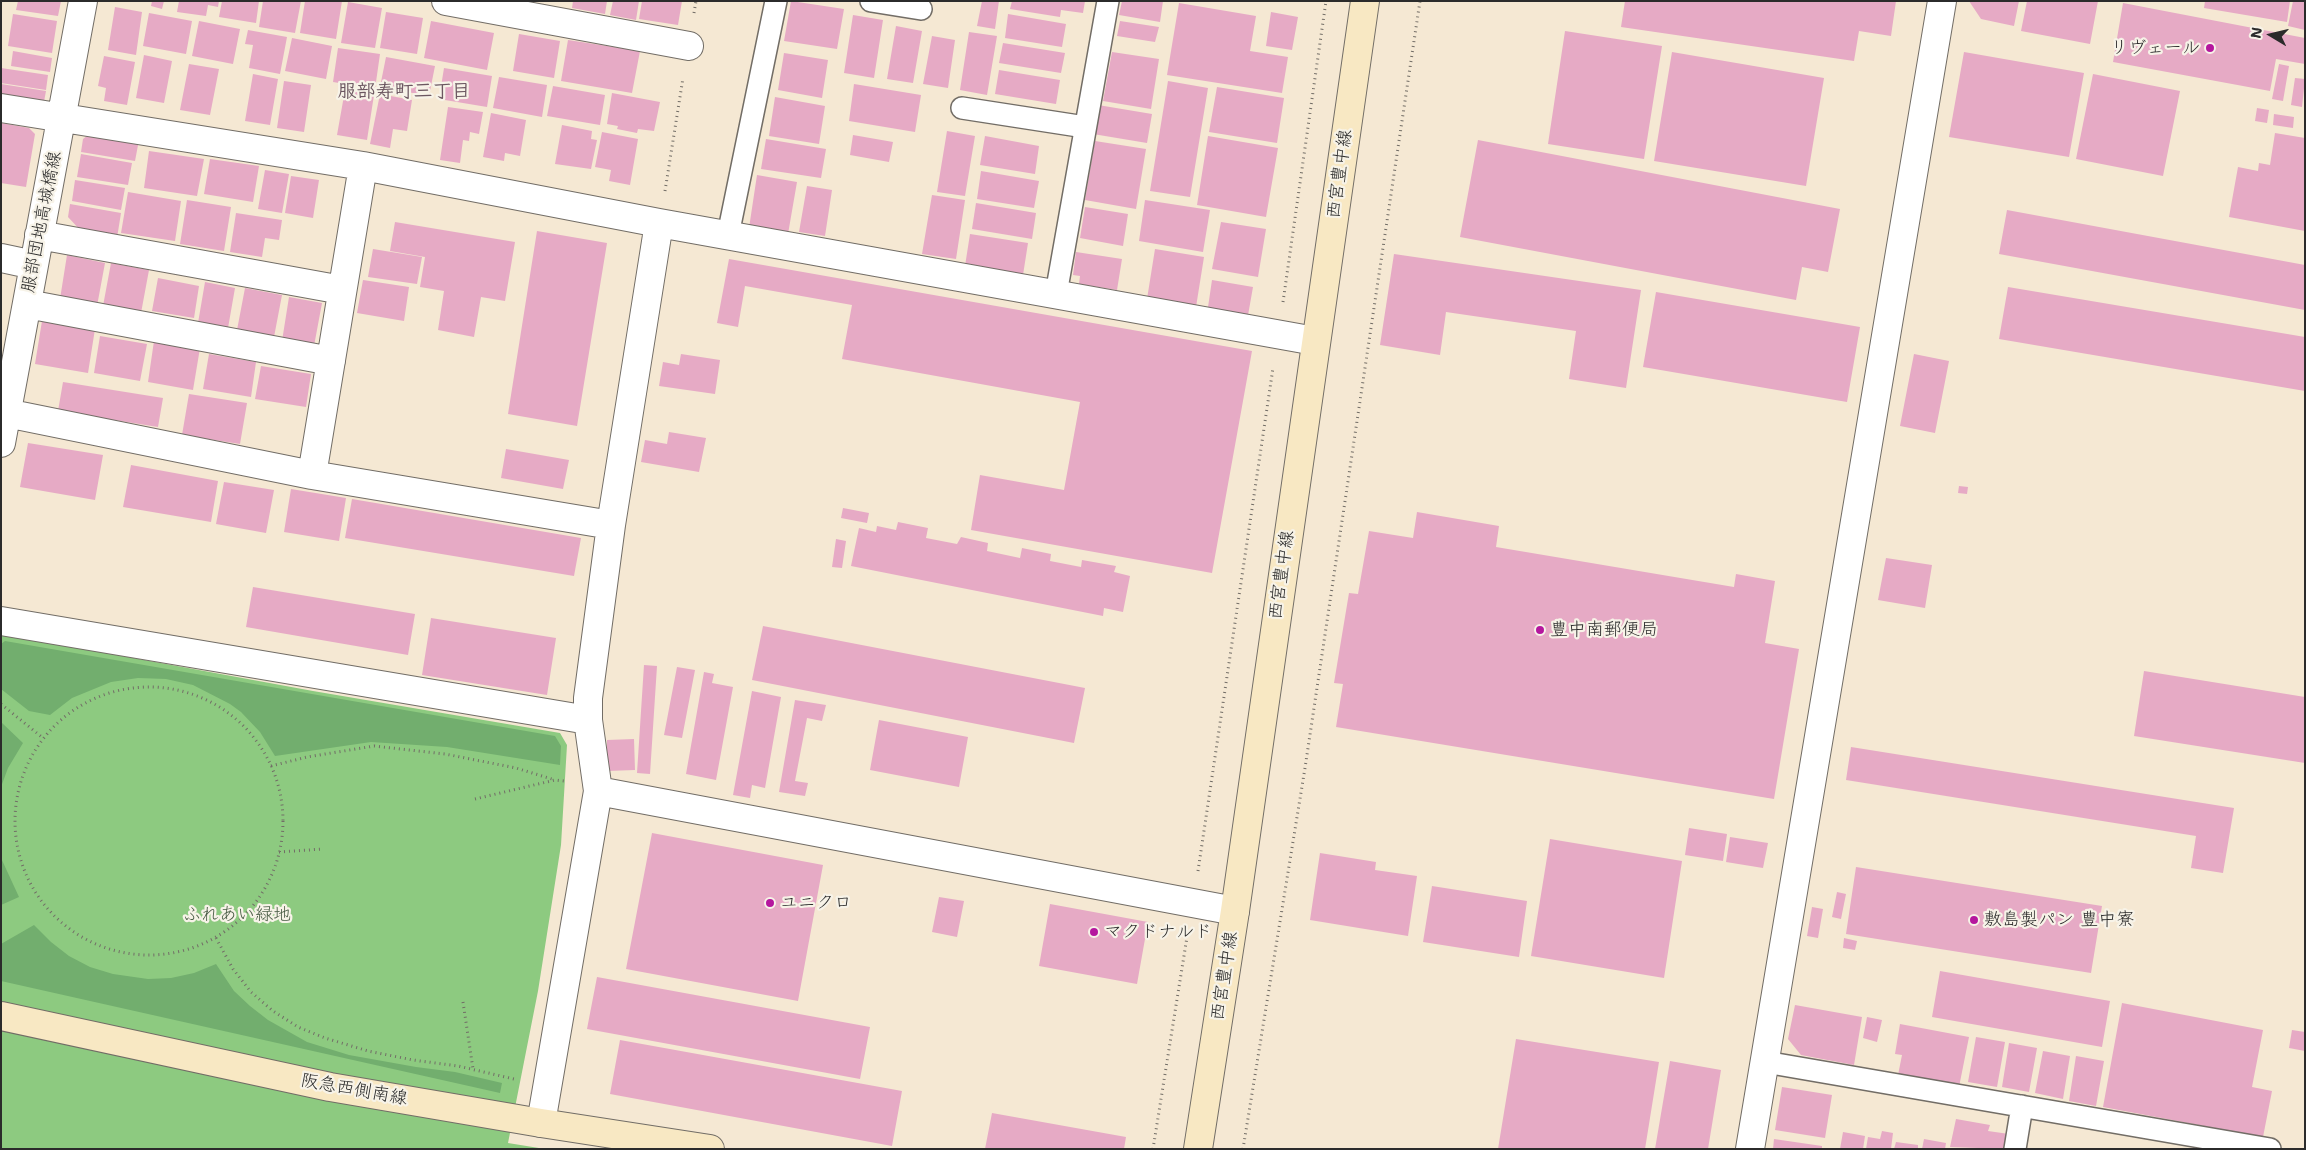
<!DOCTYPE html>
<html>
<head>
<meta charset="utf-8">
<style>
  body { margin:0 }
  #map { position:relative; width:2306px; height:1150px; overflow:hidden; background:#f5e8d3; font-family:"Shantell Sans",sans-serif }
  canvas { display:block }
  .frame { position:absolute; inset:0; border:2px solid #2b2b2b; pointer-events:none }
  .north { position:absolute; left:2246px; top:10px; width:50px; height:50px; -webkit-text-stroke:4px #f7f3e8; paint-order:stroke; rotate:279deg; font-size:14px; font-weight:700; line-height:20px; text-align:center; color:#2b2b2b }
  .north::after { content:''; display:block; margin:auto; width:18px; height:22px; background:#2b2b2b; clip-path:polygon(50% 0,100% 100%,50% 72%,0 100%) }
</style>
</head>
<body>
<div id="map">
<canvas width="2306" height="1150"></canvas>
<div class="frame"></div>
<div class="north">N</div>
</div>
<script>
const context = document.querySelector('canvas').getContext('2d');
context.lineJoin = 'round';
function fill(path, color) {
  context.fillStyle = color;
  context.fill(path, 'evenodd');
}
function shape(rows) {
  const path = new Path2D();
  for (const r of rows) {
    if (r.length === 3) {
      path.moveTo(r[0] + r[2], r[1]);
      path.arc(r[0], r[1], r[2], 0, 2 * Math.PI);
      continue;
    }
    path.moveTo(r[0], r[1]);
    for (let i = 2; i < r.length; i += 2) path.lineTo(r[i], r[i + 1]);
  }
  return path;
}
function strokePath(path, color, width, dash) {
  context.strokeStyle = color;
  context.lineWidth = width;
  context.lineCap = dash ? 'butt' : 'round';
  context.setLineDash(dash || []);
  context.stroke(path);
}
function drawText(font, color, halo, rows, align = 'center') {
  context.font = font + ' "Shantell Sans","Klee One",sans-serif';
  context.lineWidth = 4.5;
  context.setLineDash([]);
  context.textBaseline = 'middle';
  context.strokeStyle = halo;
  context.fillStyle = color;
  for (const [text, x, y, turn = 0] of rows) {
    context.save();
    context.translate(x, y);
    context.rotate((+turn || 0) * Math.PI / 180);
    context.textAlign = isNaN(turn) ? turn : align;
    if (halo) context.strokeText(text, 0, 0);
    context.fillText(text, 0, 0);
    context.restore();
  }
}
fill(shape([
  [3,634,313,691,560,733,567,745,561,845,538,991,508,1143,545,1149,1,1149,1,636]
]), '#8dca80');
fill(shape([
  [5,641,555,736,561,746,560,765,447,747,371,742,275,756,260,732,241,712,230,704,193,685,166,679,138,678,111,682,72,698,50,715,29,711,1,689,1,644],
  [1,722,23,743,8,768,1,787],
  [1,858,19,897,1,905],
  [34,925,51,942,69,956,90,967,113,974,148,979,171,978,194,973,216,964,234,991,250,1006,268,1020,307,1042,349,1055,416,1067,455,1072,502,1083,500,1093,1,981,1,944]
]), '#72ae6e');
fill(shape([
  [18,1,61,1,58,16,16,10],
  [152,1,164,1,162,9,151,6],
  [179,1,219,1,218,7,208,5,206,16,177,12],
  [222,1,259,1,256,23,219,17],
  [263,1,301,1,295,33,259,27],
  [305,1,342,1,336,39,300,33],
  [573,1,607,1,605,14,572,8],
  [613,1,639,1,636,20,610,15],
  [642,1,682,1,678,25,639,19],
  [791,1,844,9,837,49,784,41],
  [982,1,999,1,995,29,977,26],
  [1012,1,1085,1,1083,13,1061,10,1060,17,1010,9],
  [1122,1,1163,1,1160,22,1119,15],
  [1625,1,1896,1,1891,36,1859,31,1854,61,1621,27],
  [1969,1,2019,1,2014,26,1981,19],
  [2027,1,2098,1,2090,44,2021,31],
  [2205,1,2290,1,2287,22,2204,8],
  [2293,1,2305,1,2305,30,2288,26],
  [348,2,382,8,375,48,341,43],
  [1179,3,1256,16,1250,51,1288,57,1282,93,1167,75],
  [2123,3,2305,38,2305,64,2276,59,2270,91,2113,62],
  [115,7,142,12,136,55,108,50],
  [386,12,423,18,417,54,380,48],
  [1271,12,1298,17,1292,50,1266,46],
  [149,13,192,21,186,54,143,46],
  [13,14,57,21,52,53,8,46],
  [1008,14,1066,24,1062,47,1005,38],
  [853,15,883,20,874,78,844,73],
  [199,21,240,29,233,64,192,56],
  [431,21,494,33,487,70,424,58],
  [1120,21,1159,27,1155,42,1117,36],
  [896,26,922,31,913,83,887,79],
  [248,30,287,37,280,74,249,68,253,45,245,44],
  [1565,31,1662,46,1644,159,1548,144],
  [969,32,997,36,987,95,960,90],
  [519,34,560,41,554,78,513,71],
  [932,36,955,40,948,88,923,84],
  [292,38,332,46,326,79,285,71],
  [568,40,640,51,632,93,561,81],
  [1003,43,1065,53,1061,73,999,63],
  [338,48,380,54,375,89,333,82],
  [13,51,52,58,50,72,11,66],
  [1112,52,1159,59,1151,109,1103,101],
  [1672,52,1824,78,1806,186,1654,161],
  [1964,52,2084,73,2069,157,1949,137],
  [784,53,828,60,822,98,778,90],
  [144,55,172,61,164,103,136,98],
  [104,56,135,62,127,105,104,101,106,88,98,86],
  [386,57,435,66,429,96,380,87],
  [189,64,219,69,210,115,180,110],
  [2279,64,2289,66,2283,101,2272,99],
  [1,68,48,75,46,90,1,83],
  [444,68,492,76,487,107,439,99],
  [999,70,1060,80,1056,104,995,94],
  [253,74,278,79,270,125,245,121],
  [2093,74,2180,91,2163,176,2076,159],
  [499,77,547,85,542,117,493,108],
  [2295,78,2305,79,2302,107,2291,105],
  [284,81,311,85,304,132,277,128],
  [1168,81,1208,88,1190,197,1150,191],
  [1,84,46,91,43,107,1,101],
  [854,84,921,95,915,132,849,121],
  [553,86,605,95,600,125,547,116],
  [1217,87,1284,98,1277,143,1209,132],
  [345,90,374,95,367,140,337,135],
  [612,93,660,102,654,131,638,129,637,133,617,129,618,126,607,124],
  [380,94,412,100,407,131,393,129,390,148,370,144],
  [775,97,825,106,819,144,769,136],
  [1098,105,1152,114,1147,143,1093,134],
  [448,107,483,112,479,134,470,132,469,141,463,140,460,163,440,160],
  [2257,108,2269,110,2267,123,2255,121],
  [491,113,526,120,520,156,505,153,504,161,483,157],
  [2274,114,2294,117,2293,128,2273,125],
  [1,123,29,128,35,134,26,187,1,183],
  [562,125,592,131,591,139,597,140,591,169,555,164],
  [947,131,975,136,965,196,937,192],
  [92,132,139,140,135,161,81,152,83,139],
  [602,132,638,139,630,185,609,181,611,170,595,167],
  [2275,133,2305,138,2305,231,2229,217,2238,167,2258,171,2259,163,2270,165],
  [853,135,893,142,889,162,850,155],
  [985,136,1039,146,1035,174,980,165],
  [1208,136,1278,148,1266,217,1197,205],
  [766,139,826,149,821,178,761,169],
  [1478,140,1840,209,1828,272,1802,267,1796,300,1460,237],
  [1095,141,1146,149,1136,209,1085,200],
  [149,151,204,159,197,196,144,188],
  [81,154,132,163,128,185,77,177],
  [210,159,259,166,253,202,204,194],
  [265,170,289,174,282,213,258,209],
  [981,171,1039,181,1034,208,977,199],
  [757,175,797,182,788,234,749,228],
  [291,176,319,180,313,218,285,213],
  [75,180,125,188,121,210,72,201],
  [807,186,832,190,825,236,799,232],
  [128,192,181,201,175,241,121,233],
  [932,195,965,200,956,259,922,254],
  [187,200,231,207,224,251,180,244],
  [1145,200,1210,210,1203,252,1139,241],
  [976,203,1036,213,1032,239,972,229],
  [70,204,121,213,117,238,82,232,68,217],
  [1085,207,1128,214,1123,246,1080,238],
  [2007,210,2305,265,2305,310,1999,254],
  [236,213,282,220,279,240,265,238,262,257,230,252],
  [395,222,515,242,505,301,481,297,474,337,438,330,444,291,420,287,425,257,390,251],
  [1221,222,1266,229,1258,277,1212,269],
  [537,231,607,243,577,426,508,414],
  [970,234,1028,243,1023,275,965,266],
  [373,249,422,257,417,284,368,277],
  [1155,249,1204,257,1196,307,1147,299],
  [1076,252,1122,259,1117,290,1079,284,1080,276,1073,275],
  [1394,254,1641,290,1626,388,1569,379,1576,331,1446,312,1440,355,1380,345],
  [67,255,105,263,97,306,60,299],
  [729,259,1252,351,1212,573,971,530,980,475,1064,490,1080,402,842,359,852,305,745,286,738,327,717,323],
  [111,263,149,270,141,313,103,306],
  [158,278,199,286,194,318,152,311],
  [363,280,409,287,404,321,357,313],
  [1212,280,1253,287,1247,321,1207,314],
  [205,282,235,288,228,328,198,323],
  [2008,287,2305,337,2305,391,1999,339],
  [245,288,282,295,274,337,237,330],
  [1656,292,1860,327,1847,402,1643,367],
  [289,297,322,303,314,346,282,341],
  [42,321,95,329,88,373,35,364],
  [100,336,147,344,140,381,94,373],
  [154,341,200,348,193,390,148,382],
  [209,354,256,362,251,397,203,389],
  [681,354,720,360,715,394,659,386,663,362,679,365],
  [1914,354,1949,361,1935,433,1900,426],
  [261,366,311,374,306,407,255,399],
  [63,382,163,398,158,427,58,411],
  [189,394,247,403,240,444,182,435],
  [669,432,706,438,699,472,641,462,645,440,667,444],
  [28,443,103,455,95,500,20,487],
  [506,449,569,460,563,489,501,478],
  [131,465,218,481,211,522,123,507],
  [224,482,274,490,266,533,216,524],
  [1959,486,1968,487,1967,494,1958,493],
  [291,489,346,498,339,541,284,532],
  [352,499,581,538,574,576,345,538],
  [843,508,869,513,867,523,841,518],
  [1417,512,1499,526,1496,547,1734,587,1736,574,1775,581,1765,643,1799,649,1774,799,1336,727,1343,684,1334,683,1349,593,1358,594,1369,531,1413,538],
  [898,522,928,528,926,538,957,544,961,537,988,543,987,551,1020,558,1022,548,1051,554,1050,561,1081,567,1082,560,1116,566,1114,572,1130,576,1123,612,1104,608,1103,616,851,566,859,528,876,532,877,526,896,530],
  [836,539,846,541,842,568,832,567],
  [1886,558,1932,565,1925,608,1878,600],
  [253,587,415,614,408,655,246,627],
  [431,618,556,638,547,695,422,675],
  [763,626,1085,688,1074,743,752,680],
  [644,665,657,666,650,774,637,773],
  [677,667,695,670,682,738,664,735],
  [2144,671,2305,697,2305,763,2134,736],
  [704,672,714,674,712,683,733,687,716,780,686,774],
  [752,691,781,697,765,788,752,785,750,798,733,795],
  [795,700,826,705,822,721,807,718,795,781,808,783,805,796,779,792],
  [879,720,968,737,959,787,870,770],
  [634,739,635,770,607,771,607,740],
  [1851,747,2234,808,2223,873,2191,868,2196,836,1846,780],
  [1689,828,1727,834,1723,861,1685,855],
  [652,833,823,865,798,1001,626,969],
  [1730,837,1768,843,1763,868,1726,862],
  [1550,839,1682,861,1664,978,1531,956],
  [1320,853,1376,862,1375,870,1417,876,1408,936,1310,920],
  [1856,867,2102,906,2091,973,1846,934],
  [1432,886,1527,901,1519,957,1423,942],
  [1837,892,1846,894,1841,919,1832,917],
  [939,897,964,901,957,937,932,932],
  [1050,904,1148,922,1137,984,1039,966],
  [1812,907,1823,909,1818,938,1807,936],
  [1844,938,1857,941,1855,950,1843,948],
  [1940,971,2110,1001,2102,1047,1932,1017],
  [597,977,870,1027,860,1079,587,1029],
  [2122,1003,2263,1030,2252,1087,2272,1091,2263,1137,2103,1107],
  [1795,1005,1862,1017,1854,1065,1801,1055,1788,1039],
  [1867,1017,1882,1020,1877,1042,1863,1038],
  [1900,1024,1969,1037,1959,1087,1898,1075,1902,1055,1895,1054],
  [2292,1030,2305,1032,2305,1051,2289,1048],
  [1976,1037,2005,1042,1997,1087,1968,1082],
  [1516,1039,1659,1062,1645,1149,1498,1149],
  [620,1040,902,1091,892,1146,610,1094],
  [2009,1043,2037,1048,2029,1092,2002,1087],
  [2043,1051,2070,1056,2063,1099,2035,1093],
  [2076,1056,2104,1061,2096,1106,2069,1101],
  [1670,1061,1721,1070,1708,1149,1655,1149],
  [1782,1087,1832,1095,1825,1138,1775,1130],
  [992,1113,1126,1137,1124,1149,985,1149],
  [1956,1119,1990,1125,1988,1131,2009,1134,2006,1149,1950,1147],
  [1882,1131,1893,1133,1891,1149,1866,1149,1868,1137,1880,1139],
  [1843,1132,1865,1136,1863,1149,1840,1149],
  [1774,1139,1822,1146,1822,1149,1773,1149],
  [1924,1139,1946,1143,1945,1149,1922,1149],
  [1896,1142,1918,1145,1918,1149,1894,1149]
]), '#e6aac5');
const lane = shape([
  [871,1,921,9],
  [962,108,1085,127],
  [728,235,776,1],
  [1056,294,1108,1],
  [1765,1062,2270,1149],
  [2015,1149,2022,1106]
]);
const street = shape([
  [446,1,689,46],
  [1,108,363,166,659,223,1315,341],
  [39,235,342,290],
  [1,258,34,265],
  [27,304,331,361],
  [1,412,312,475,611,525],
  [1,443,83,1],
  [312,475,363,166],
  [1,621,588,720],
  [598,791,1235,911],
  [541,1123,598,791,588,720,588,698,611,525,659,223],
  [1750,1149,1942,1]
]);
const secondary = shape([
  [1,1016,330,1087,541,1123,710,1149],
  [1198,1149,1235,911,1365,1]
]);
strokePath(lane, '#726d66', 24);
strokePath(street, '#726d66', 30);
strokePath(secondary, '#726d66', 30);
strokePath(shape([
  [694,13,696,1],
  [665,191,683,78],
  [1283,302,1326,1],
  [149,821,134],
  [1,704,43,738],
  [271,766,307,757,374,746,445,754,516,768,555,780],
  [475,799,555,780,564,781],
  [279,852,323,849],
  [1198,871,1273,368],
  [216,938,233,969,251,992,273,1011,298,1027,325,1038,368,1051,413,1060,458,1066,514,1079],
  [463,1002,473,1069],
  [1153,1149,1187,937],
  [1243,1149,1305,768,1420,1]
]), '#726d66', 3, [1, 4]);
strokePath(lane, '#fff', 21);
strokePath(street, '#fff', 28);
strokePath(secondary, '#f8e8c3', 28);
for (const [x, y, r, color] of [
  [2210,48,5,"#b5179e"],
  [1540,630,5,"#b5179e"],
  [770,903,5,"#b5179e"],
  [1974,920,5,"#b5179e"],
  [1094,932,5,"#b5179e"]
]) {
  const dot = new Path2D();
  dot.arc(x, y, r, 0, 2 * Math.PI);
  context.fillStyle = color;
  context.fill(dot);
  strokePath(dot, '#f7f3e8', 2);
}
drawText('18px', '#2b2b2b', '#f7f3e8', [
  ["リヴェール",2200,48,"right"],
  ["豊中南郵便局",1550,630],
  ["ユニクロ",780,903],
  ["敷島製パン 豊中寮",1984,920],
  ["マクドナルド",1104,932]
], 'left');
drawText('18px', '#2b2b2b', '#f7f3e8', [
  ["西宮豊中線",1340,174,-82],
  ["服部団地高城橋線",42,222,-79],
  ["西宮豊中線",1282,575,-82],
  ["西宮豊中線",1225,976,-81],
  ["阪急西側南線",354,1090,10]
]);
drawText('18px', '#485b44', '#f7f3e8', [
  ["ふれあい緑地",237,915]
]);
drawText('bold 19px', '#6c5761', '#f7f3e8', [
  ["服部寿町三丁目",404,92]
]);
</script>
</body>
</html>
